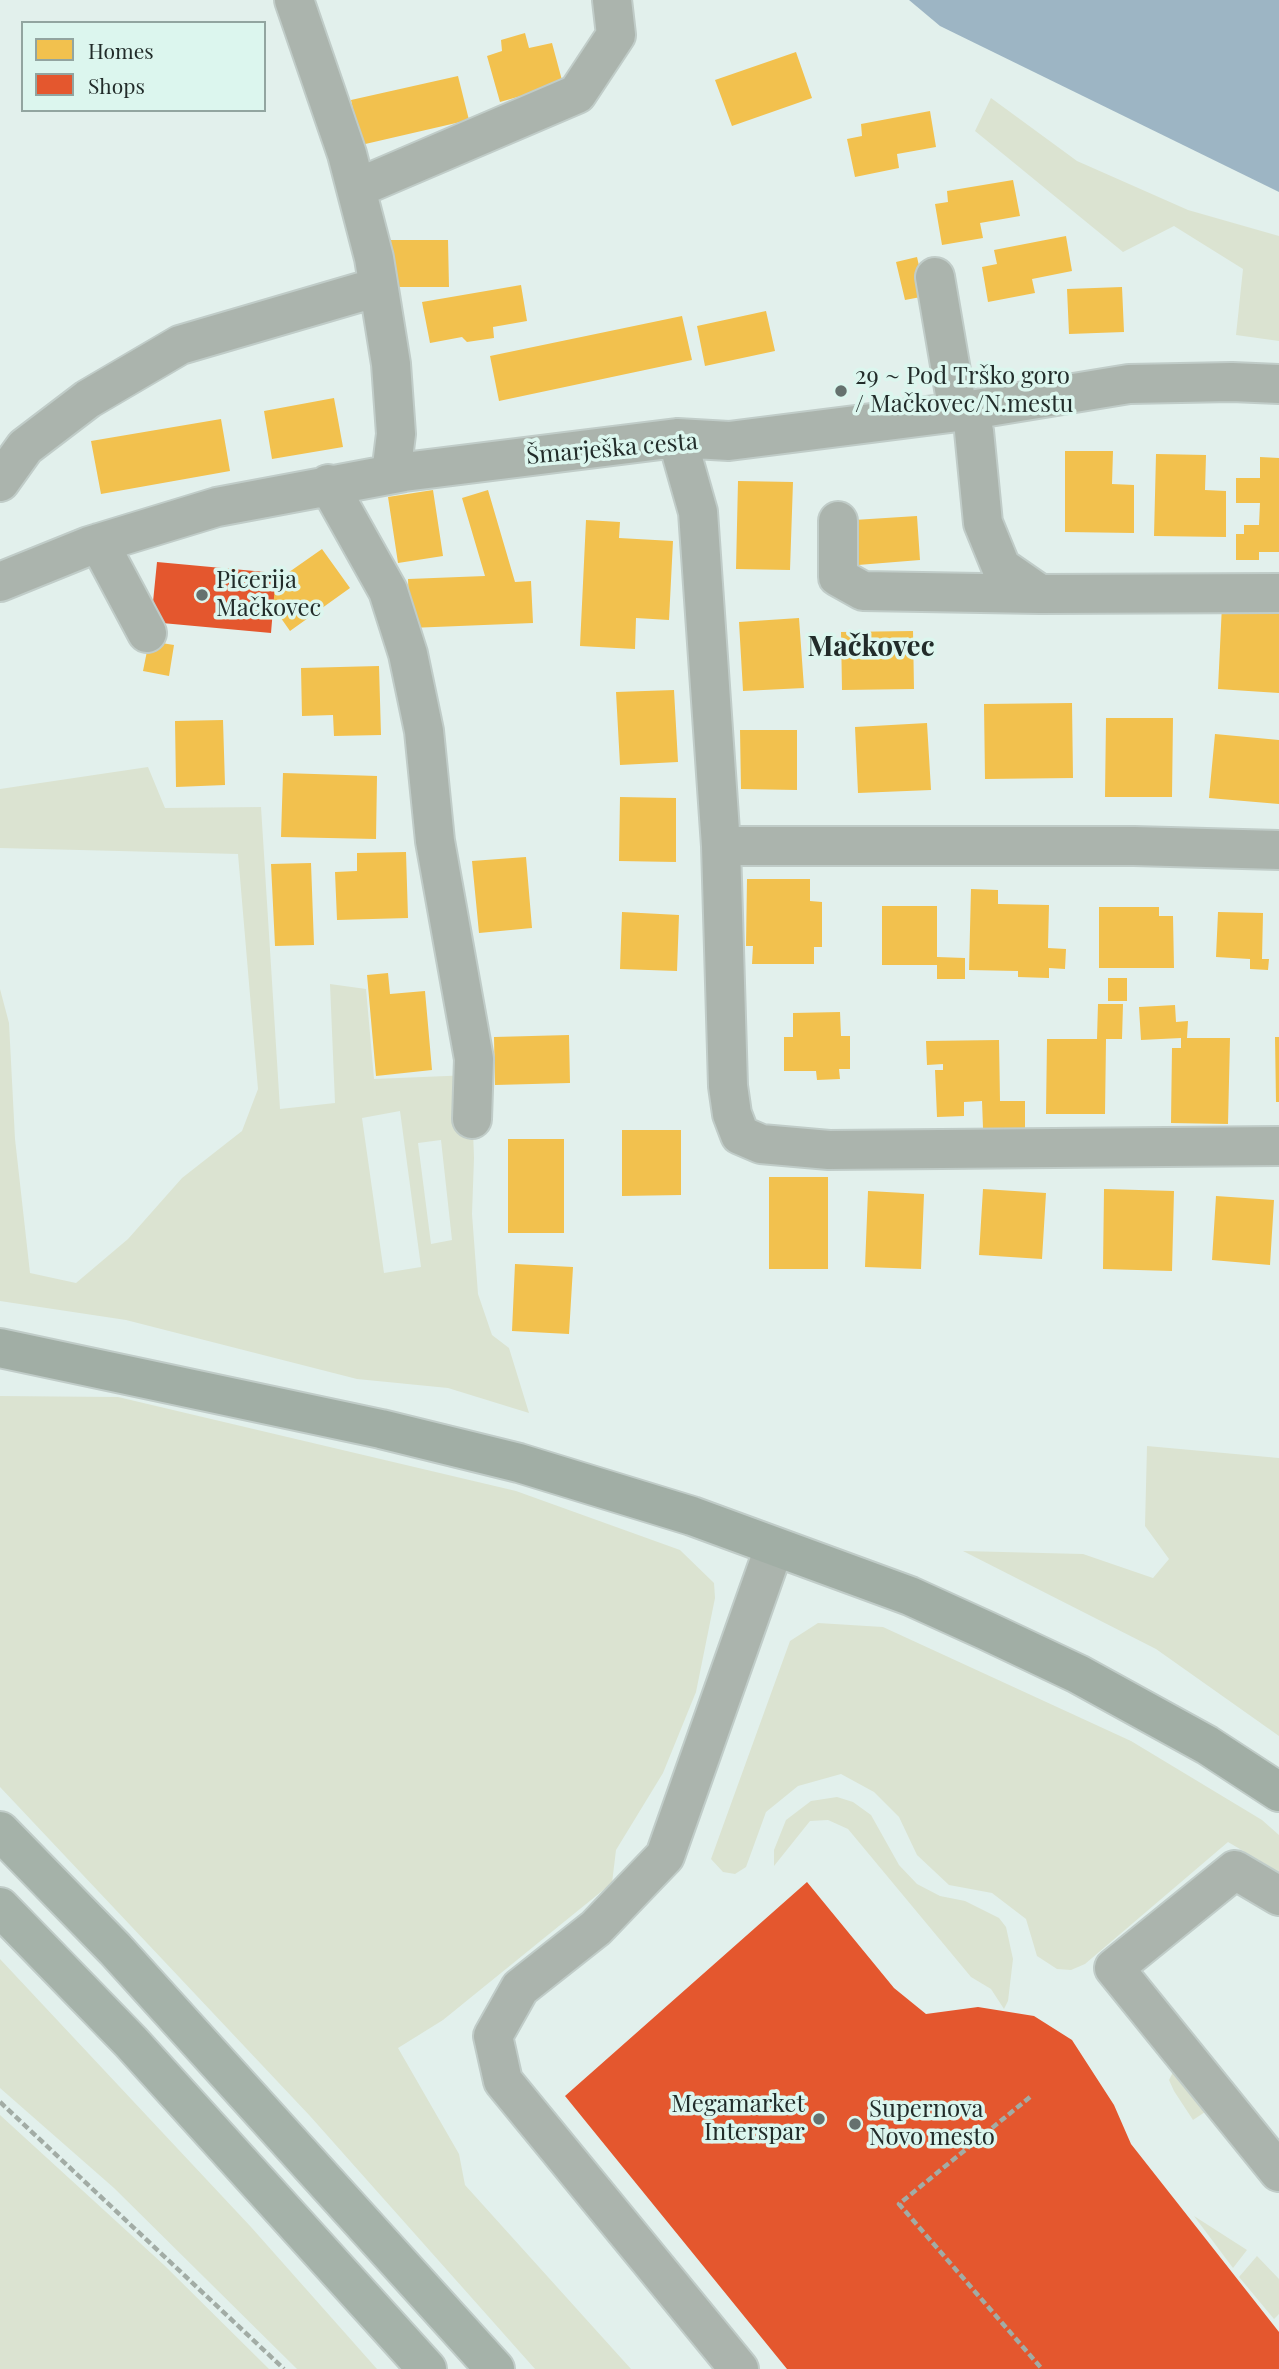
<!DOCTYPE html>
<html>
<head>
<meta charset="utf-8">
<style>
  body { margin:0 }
  #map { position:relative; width:1279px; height:2369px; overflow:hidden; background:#e2f0ec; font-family:"Playfair Display",serif }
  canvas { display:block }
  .legend { position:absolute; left:21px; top:21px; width:245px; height:91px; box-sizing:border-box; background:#dcf6ee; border:2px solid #92a5a0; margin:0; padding:9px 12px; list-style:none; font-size:21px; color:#222c2a }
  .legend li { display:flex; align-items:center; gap:14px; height:35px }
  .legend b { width:35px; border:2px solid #92a5a0 }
</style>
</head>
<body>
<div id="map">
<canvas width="1279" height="2369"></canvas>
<ul class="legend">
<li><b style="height:19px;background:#f2c14e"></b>Homes</li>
<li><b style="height:19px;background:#e4572e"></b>Shops</li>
</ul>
</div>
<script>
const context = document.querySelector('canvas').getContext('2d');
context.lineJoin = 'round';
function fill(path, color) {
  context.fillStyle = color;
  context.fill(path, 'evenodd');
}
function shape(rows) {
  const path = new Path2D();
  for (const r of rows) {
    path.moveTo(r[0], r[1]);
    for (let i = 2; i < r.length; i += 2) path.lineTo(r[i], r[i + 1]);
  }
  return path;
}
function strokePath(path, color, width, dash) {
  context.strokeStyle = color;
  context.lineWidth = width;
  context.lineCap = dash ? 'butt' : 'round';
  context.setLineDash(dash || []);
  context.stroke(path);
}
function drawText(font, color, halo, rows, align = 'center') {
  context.font = font + ' "Playfair Display",serif';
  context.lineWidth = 7;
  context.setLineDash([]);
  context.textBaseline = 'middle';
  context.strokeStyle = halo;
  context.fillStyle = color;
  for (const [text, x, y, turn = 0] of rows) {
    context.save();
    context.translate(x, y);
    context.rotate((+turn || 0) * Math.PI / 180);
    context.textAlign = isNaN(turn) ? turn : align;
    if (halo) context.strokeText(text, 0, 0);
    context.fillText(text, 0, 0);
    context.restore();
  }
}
fill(shape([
  [991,98,1077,161,1188,210,1279,236,1279,341,1236,335,1243,269,1174,226,1123,252,975,131],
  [148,767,165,808,261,807,280,1109,335,1103,330,984,366,989,374,1079,471,1075,474,1158,472,1214,478,1294,492,1335,509,1348,529,1413,448,1388,357,1379,126,1320,0,1301,0,989,9,1023,15,1139,30,1273,76,1283,128,1239,182,1178,242,1131,258,1089,238,854,0,848,0,789],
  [400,1111,421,1267,384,1273,362,1118],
  [441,1140,452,1240,431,1244,418,1143],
  [0,1396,118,1397,516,1491,680,1550,714,1583,715,1598,696,1692,663,1773,616,1850,612,1883,443,2020,398,2048,459,2154,465,2185,631,2369,535,2369,310,2116,0,1787],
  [1147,1446,1279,1458,1279,1736,1156,1649,963,1551,1083,1554,1153,1578,1169,1559,1145,1526],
  [818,1623,883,1627,1131,1741,1262,1820,1279,1835,1279,1872,1228,1842,1085,1964,1071,1970,1057,1969,1037,1956,1026,1919,992,1893,949,1885,917,1855,899,1817,874,1792,841,1774,798,1786,766,1812,746,1867,735,1874,723,1872,711,1859,790,1641],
  [837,1797,853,1802,871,1815,899,1865,917,1884,940,1896,965,1901,999,1918,1006,1927,1013,1959,1008,2001,1004,2009,991,1989,971,1977,848,1829,828,1820,810,1821,774,1866,774,1850,786,1820,811,1801],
  [0,1959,251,2227,377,2369,297,2369,114,2188,0,2088],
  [1173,2072,1205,2112,1193,2120,1174,2091,1169,2080],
  [0,2115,164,2265,269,2369,0,2369],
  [1194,2216,1247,2250,1233,2268],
  [1257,2256,1279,2279,1279,2314,1274,2319,1239,2277]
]), '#dbe3d1');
fill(shape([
  [909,0,1279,0,1279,192,940,26]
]), '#9db5c4');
fill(shape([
  [525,33,529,48,552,43,563,84,500,102,487,56,502,51,501,40],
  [796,52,812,98,732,126,715,80],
  [458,76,469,120,361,145,351,100],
  [930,111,936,147,897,154,899,168,855,177,847,139,862,136,861,124],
  [1013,180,1020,216,980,223,983,238,942,245,935,204,948,202,947,191],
  [1066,236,1072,271,1032,279,1035,293,988,302,982,267,997,264,994,250],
  [383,240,448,240,449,287,384,287],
  [917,257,926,296,905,300,896,262],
  [521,285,527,321,493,327,494,338,467,342,462,337,430,343,422,302],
  [1122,287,1124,332,1069,334,1067,289],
  [766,311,775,351,705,366,697,326],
  [682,316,692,360,499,401,490,356],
  [334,398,343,447,272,459,264,411],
  [221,419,230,471,101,494,91,441],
  [1065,451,1113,451,1112,484,1134,485,1134,533,1065,532],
  [1156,454,1206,455,1205,490,1226,491,1226,537,1154,536],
  [1260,457,1279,458,1279,552,1259,552,1259,560,1236,560,1236,534,1244,534,1244,525,1259,525,1260,503,1236,503,1236,478,1260,478],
  [738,481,793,482,790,570,736,569],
  [433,490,443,556,398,563,388,497],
  [488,490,515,582,531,581,533,623,410,628,408,579,485,576,462,498],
  [917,516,920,560,858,565,854,520],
  [586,520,620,522,619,538,673,541,669,620,636,618,635,649,580,646],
  [322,549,350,588,290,631,262,591],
  [1222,605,1279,608,1279,693,1218,689],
  [799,618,804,688,743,691,739,622],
  [913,631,914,689,842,690,841,632],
  [149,641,174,645,169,676,143,671],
  [379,666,381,735,334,736,333,715,302,716,301,668],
  [674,690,678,762,620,765,616,692],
  [1072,703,1073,778,985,779,984,704],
  [1106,718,1173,718,1172,797,1105,797],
  [223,720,225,785,176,787,175,721],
  [927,723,931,790,858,793,855,727],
  [740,730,797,730,797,790,741,789],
  [1215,734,1279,740,1279,804,1209,798],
  [283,773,377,776,376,839,281,837],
  [620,797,676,798,676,862,619,861],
  [406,852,408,918,337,920,335,872,357,871,357,853],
  [526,857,532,928,479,933,472,861],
  [311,863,314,945,275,946,271,864],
  [747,879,810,879,810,901,822,902,822,947,814,947,814,964,752,964,753,946,746,946],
  [971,889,998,890,998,904,1049,905,1048,948,1066,949,1065,969,1049,968,1049,978,1018,977,1018,971,969,970],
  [882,906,937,906,937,957,965,958,965,979,937,979,937,965,882,965],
  [1099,907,1159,907,1159,916,1173,916,1174,968,1099,968],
  [622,912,679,915,677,971,620,969],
  [1218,912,1263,913,1262,959,1269,959,1268,970,1250,969,1250,959,1216,957],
  [388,973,390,994,425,991,432,1070,376,1076,367,975],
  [1108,978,1127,978,1127,1001,1108,1001],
  [1098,1004,1123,1004,1122,1039,1106,1039,1105,1114,1046,1114,1047,1039,1097,1039],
  [1175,1005,1176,1022,1188,1021,1187,1038,1230,1038,1228,1124,1171,1123,1172,1048,1181,1048,1181,1038,1141,1040,1139,1007],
  [840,1012,841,1036,850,1036,850,1069,839,1069,840,1079,817,1080,816,1071,784,1071,784,1037,793,1037,793,1013],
  [569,1035,570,1083,495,1085,494,1037],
  [1275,1037,1279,1037,1279,1102,1276,1102],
  [999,1040,1000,1101,1025,1101,1025,1128,983,1128,982,1101,964,1102,964,1116,937,1117,935,1070,943,1070,943,1064,927,1065,926,1041],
  [622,1130,681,1130,681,1195,622,1196],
  [508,1139,564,1139,564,1233,508,1233],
  [769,1177,828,1177,828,1269,769,1269],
  [983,1189,1046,1193,1042,1259,979,1255],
  [1104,1189,1174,1191,1172,1271,1103,1269],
  [868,1191,924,1194,921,1269,865,1267],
  [1216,1196,1274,1200,1270,1265,1212,1260],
  [515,1264,573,1267,569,1334,512,1331]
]), '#f2c14e');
fill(shape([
  [157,562,276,573,271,633,151,622],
  [807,1882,894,1988,926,2014,978,2007,1034,2016,1072,2040,1114,2105,1131,2144,1279,2332,1279,2369,787,2369,565,2096]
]), '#e4572e');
const minor = shape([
  [294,0,347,154,374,258,391,364,396,434,391,474],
  [369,183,577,94,616,35,612,0],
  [935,277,958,412],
  [974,431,983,523,1001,567,1040,594,1279,593],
  [677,438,698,512,721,846,728,1086,732,1114,740,1135,761,1144,829,1150,1279,1146],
  [0,482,25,447,88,399,180,345,378,287],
  [328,484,388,591,408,654,424,731,435,841,474,1059,472,1119],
  [838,521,838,577,863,591,1040,594],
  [99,543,147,633],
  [0,582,89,546,217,507,404,472,677,438,729,441,958,412,1129,384,1232,382,1279,384],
  [721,846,1134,846,1279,850],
  [1279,1896,1235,1870,1114,1968,1279,2172],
  [739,2369,503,2081,493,2036,520,1988,596,1928,665,1856,774,1548]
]);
const major = shape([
  [0,1348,381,1429,519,1463,692,1516,910,1596,987,1631,1078,1674,1207,1745,1279,1792]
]);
const highway = shape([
  [0,1831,115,1949,495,2369],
  [0,1907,131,2042,427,2369]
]);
strokePath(minor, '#c0ccc8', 42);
strokePath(major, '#c0ccc8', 42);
strokePath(highway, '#c0ccc8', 42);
strokePath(shape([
  [1030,2097,899,2204,1042,2369],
  [0,2102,284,2369]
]), '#a2aca5', 4.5, [7, 3.5]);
strokePath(minor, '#abb4ad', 38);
strokePath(major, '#a1aea5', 38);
strokePath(highway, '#a5b2a9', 38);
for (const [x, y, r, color] of [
  [841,391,7,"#65716e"],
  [202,595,7,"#65716e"],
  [819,2119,7,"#65716e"],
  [855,2124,7,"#65716e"]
]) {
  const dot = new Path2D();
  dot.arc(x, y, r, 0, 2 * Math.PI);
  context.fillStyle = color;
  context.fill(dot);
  strokePath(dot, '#dcf6ee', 2.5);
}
drawText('24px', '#222c2a', '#dcf6ee', [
  ["29 ~ Pod Trško goro",855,377],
  ["/ Mačkovec/N.mestu",855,405],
  ["Picerija",216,581],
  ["Mačkovec",216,609],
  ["Megamarket",805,2105,"right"],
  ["Interspar",805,2133,"right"],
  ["Supernova",869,2110],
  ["Novo mesto",869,2138]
], 'left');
drawText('24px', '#222c2a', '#dcf6ee', [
  ["Šmarješka cesta",612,449,-5]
]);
drawText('bold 28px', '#222c2a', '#dcf6ee', [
  ["Mačkovec",871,647]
]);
</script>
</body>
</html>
